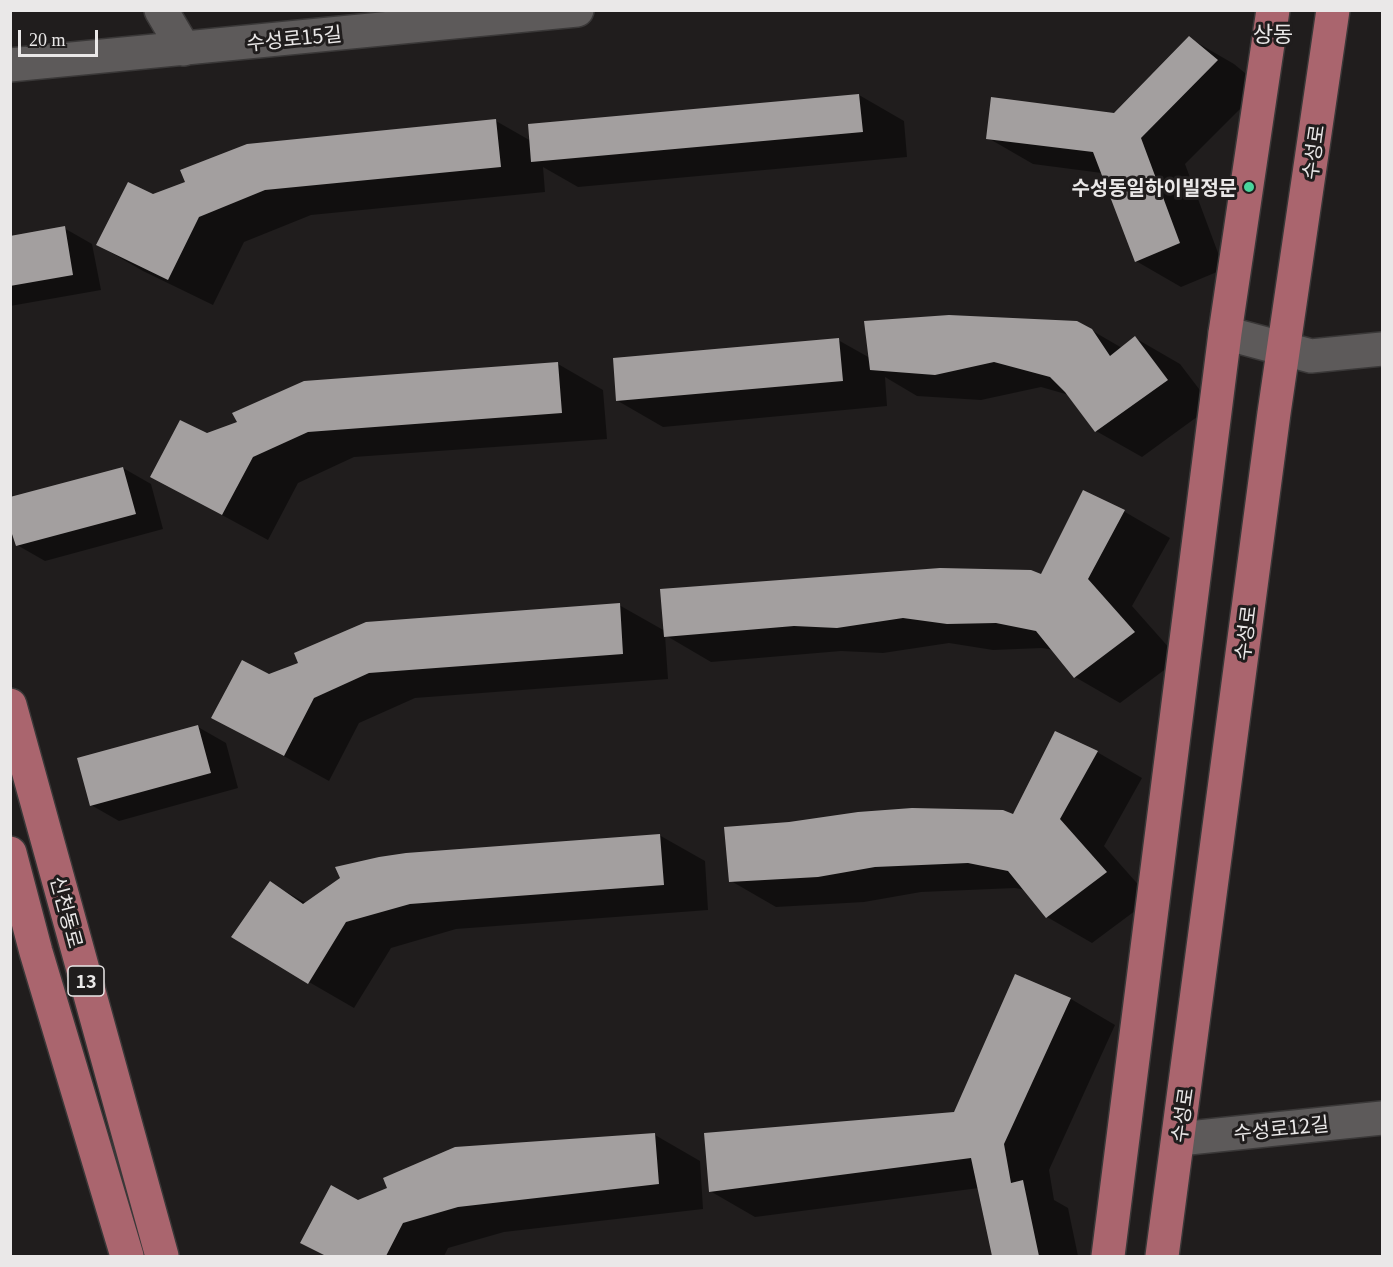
<!DOCTYPE html>
<html>
<head>
<meta charset="utf-8">
<style>
  body { margin:0 }
  #map { position:relative; width:1393px; height:1267px; overflow:hidden; background:#201d1d; font-family:Georgia,serif }
  canvas { display:block }
  .frame { position:absolute; inset:0; border:12px solid #eae8e8; pointer-events:none }
  .scale { position:absolute; left:18px; top:30px; width:80px; height:27px; box-sizing:border-box; border:3px solid #eae8e8; border-top:0; padding-left:8px; font-size:18px; line-height:21px; white-space:nowrap; color:#eae8e8; -webkit-text-stroke:4px #201d1d; paint-order:stroke }
</style>
</head>
<body>
<div id="map">
<canvas width="1393" height="1267"></canvas>
<div class="frame"></div>
<div class="scale">20 m</div>
</div>
<script>
const context = document.querySelector('canvas').getContext('2d');
context.lineJoin = 'round';
function fill(path, color) {
  context.fillStyle = color;
  context.fill(path, 'evenodd');
}
function shape(rows) {
  const path = new Path2D();
  for (const r of rows) {
    path.moveTo(r[0], r[1]);
    for (let i = 2; i < r.length; i += 2) path.lineTo(r[i], r[i + 1]);
  }
  return path;
}
function strokePath(path, color, width, dash) {
  context.strokeStyle = color;
  context.lineWidth = width;
  context.lineCap = dash ? 'butt' : 'round';
  context.setLineDash(dash || []);
  context.stroke(path);
}
function drawText(font, color, halo, rows, align = 'center') {
  context.font = font + ' Georgia,"Noto Sans KR",serif';
  context.lineWidth = 6;
  context.setLineDash([]);
  context.textBaseline = 'middle';
  context.strokeStyle = halo;
  context.fillStyle = color;
  for (const [text, x, y, turn = 0] of rows) {
    context.save();
    context.translate(x, y);
    context.rotate((+turn || 0) * Math.PI / 180);
    context.textAlign = isNaN(turn) ? turn : align;
    if (halo) context.strokeText(text, 0, 0);
    context.fillText(text, 0, 0);
    context.restore();
  }
}
fill(shape([
  [1189,38,1234,64,1262,87,1185,164,1224,269,1181,287,1136,261,1102,173,1033,164,988,138,1114,115],
  [859,95,904,121,907,157,578,187,543,167,545,192,311,215,244,242,213,305,143,271,98,245,153,196,496,121,531,141],
  [64,228,92,244,101,290,10,306,10,237],
  [1091,330,1122,348,1135,338,1180,364,1212,406,1142,457,1096,431,1069,395,1041,387,981,400,917,396,885,377,887,406,663,427,618,401,838,340,870,358],
  [558,364,603,390,607,439,354,457,298,483,268,540,152,477,207,435],
  [123,468,151,484,163,529,45,561,17,545],
  [1084,492,1125,512,1170,538,1132,606,1179,659,1120,703,1075,677,1054,650,1042,648,993,650,949,643,883,653,841,651,711,662,665,635,668,679,415,698,359,723,329,781,213,717,269,676,619,605,665,631,1042,576],
  [198,727,226,743,238,788,119,821,91,805],
  [1097,752,1142,778,1104,846,1151,899,1092,943,1047,917,1026,890,1015,888,921,892,864,902,776,907,731,881,1014,816],
  [659,835,705,861,708,910,456,929,391,948,354,1008,309,982,270,883,306,903],
  [1015,975,1071,999,1115,1025,1049,1170,1054,1200,1068,1208,1078,1256,993,1256,979,1188,755,1217,710,1191,955,1114],
  [655,1135,700,1161,703,1209,504,1232,448,1248,444,1256,327,1256,302,1242,358,1201,389,1189]
]), '#0007');
fill(shape([
  [1189,36,1218,60,1141,138,1180,243,1135,262,1093,152,986,139,991,97,1114,113],
  [859,94,863,132,531,162,528,124],
  [496,119,501,167,265,190,199,217,168,280,96,245,128,182,153,194,185,182,180,170,247,144],
  [65,226,73,275,10,286,10,236],
  [949,315,1077,321,1092,329,1110,356,1135,336,1168,380,1095,432,1065,392,1050,377,994,362,935,375,870,370,864,321],
  [839,338,843,381,616,401,613,358],
  [558,362,562,413,308,432,253,457,222,515,150,477,180,420,207,433,237,422,232,413,304,381],
  [123,467,136,514,16,546,10,528,10,497],
  [1083,490,1125,510,1088,579,1135,632,1074,678,1036,631,996,623,947,624,903,618,837,628,794,626,664,637,660,589,940,568,1031,570,1041,574],
  [620,603,623,654,369,673,314,698,284,756,211,718,242,660,269,674,298,663,294,653,366,622],
  [198,725,211,773,90,806,77,758],
  [1055,731,1098,751,1060,819,1107,872,1046,918,1008,871,968,863,875,867,818,877,729,882,724,827,789,822,858,812,912,808,1003,810,1013,814],
  [660,834,664,885,410,904,346,922,308,984,231,937,270,881,303,904,340,878,335,867,379,857,406,853],
  [1015,974,1071,998,1004,1144,1011,1183,1023,1180,1039,1256,992,1256,971,1158,709,1192,704,1133,954,1112],
  [655,1133,659,1184,458,1207,403,1223,386,1256,326,1256,300,1243,331,1185,358,1200,387,1188,383,1178,455,1147]
]), '#a39f9f');
const minor = shape([
  [161,10,184,49],
  [10,65,577,10],
  [1225,333,1311,356,1382,349],
  [1179,1139,1382,1118]
]);
const major = shape([
  [10,705,162,1256],
  [10,853,36,952,127,1256],
  [1108,1256,1225,333,1273,10],
  [1162,1256,1274,413,1333,10]
]);
strokePath(minor, '#3a3838', 36);
strokePath(major, '#3a3838', 36);
strokePath(minor, '#5d5a5a', 33);
strokePath(major, '#aa656e', 33);
for (const [x, y, r, color] of [
  [1249,187,6,"#49d49c"]
]) {
  const dot = new Path2D();
  dot.arc(x, y, r, 0, 2 * Math.PI);
  context.fillStyle = color;
  context.fill(dot);
  strokePath(dot, '#201d1d', 2);
}
for (const [x, y, w] of [
  [86,981,36]
]) {
  const box = new Path2D();
  box.roundRect(x - w / 2, y - 15, w, 30, 4.5);
  context.fillStyle = '#201d1d';
  context.fill(box);
  strokePath(box, '#eae8e8', 1.5);
}
drawText('bold 18px', '#eae8e8', null, [
  ["13",86,981]
]);
drawText('20px', '#eae8e8', '#201d1d', [
  ["수성로15길",294,38,-6],
  ["수성로",1313,152,-82],
  ["수성로",1245,633,-83],
  ["신천동로",67,912,75],
  ["수성로",1182,1115,-82],
  ["수성로12길",1281,1128,-6]
]);
drawText('bold 20px', '#eae8e8', '#201d1d', [
  ["수성동일하이빌정문",1237,187]
], 'right');
drawText('22px', '#eae8e8', '#201d1d', [
  ["상동",1273,34]
]);
</script>
</body>
</html>
